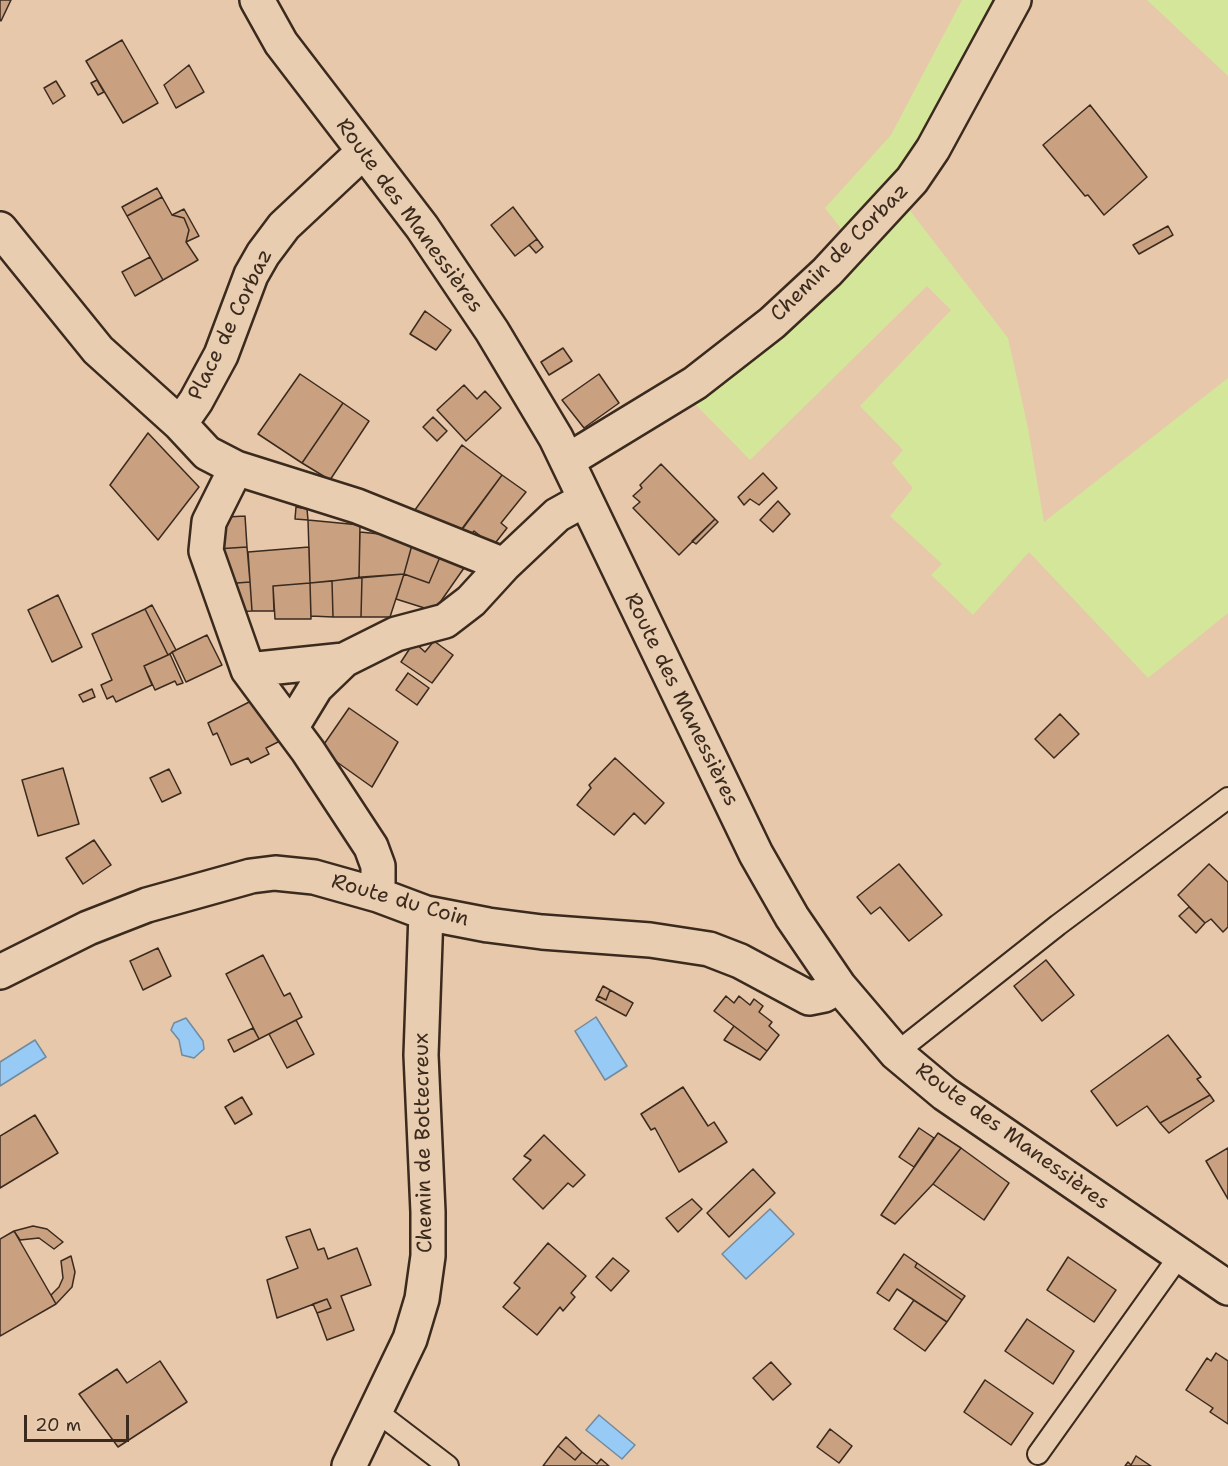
<!DOCTYPE html>
<html>
<head>
<meta charset="utf-8">
<style>
  body { margin:0 }
  #map { position:relative; width:1228px; height:1466px; overflow:hidden; background:#e7c8aa; font-family:"Shantell Sans",sans-serif }
  canvas { display:block }
  .scale { position:absolute; left:24px; top:1415px; width:105px; height:27px; box-sizing:border-box; border:3px solid #3b2a1e; border-top:0; padding-left:8px; font-size:18px; line-height:21px; white-space:nowrap; color:#3b2a1e; -webkit-text-stroke:4px #e9cdb0; paint-order:stroke }
</style>
</head>
<body>
<div id="map">
<canvas width="1228" height="1466"></canvas>
<div class="scale">20 m</div>
</div>
<script>
const context = document.querySelector('canvas').getContext('2d');
context.lineJoin = 'round';
function fill(path, color) {
  context.fillStyle = color;
  context.fill(path, 'evenodd');
}
function shape(rows) {
  const path = new Path2D();
  for (const r of rows) {
    path.moveTo(r[0], r[1]);
    for (let i = 2; i < r.length; i += 2) path.lineTo(r[i], r[i + 1]);
  }
  return path;
}
function strokePath(path, color, width, dash) {
  context.strokeStyle = color;
  context.lineWidth = width;
  context.lineCap = dash ? 'butt' : 'round';
  context.setLineDash(dash || []);
  context.stroke(path);
}
function drawText(font, color, halo, rows, align = 'center') {
  context.font = font + ' "Shantell Sans",sans-serif';
  context.lineWidth = 4.5;
  context.setLineDash([]);
  context.textBaseline = 'middle';
  context.strokeStyle = halo;
  context.fillStyle = color;
  for (const [text, x, y, turn = 0] of rows) {
    context.save();
    context.translate(x, y);
    context.rotate((+turn || 0) * Math.PI / 180);
    context.textAlign = isNaN(turn) ? turn : align;
    if (halo) context.strokeText(text, 0, 0);
    context.fillText(text, 0, 0);
    context.restore();
  }
}
fill(shape([
  [962,0,997,0,921,141,893,181,845,234,825,208,891,135],
  [1147,0,1228,0,1228,76],
  [908,208,1008,338,1028,428,1044,522,1228,378,1228,613,1148,678,1029,552,973,615,931,575,942,564,890,516,913,488,892,463,903,450,860,406,951,310,927,286,750,460,695,404,785,337,863,259]
]), '#d3e69a');
const water = shape([
  [596,1017,627,1066,605,1080,575,1031,596,1017],
  [186,1018,203,1041,204,1049,194,1058,182,1055,179,1040,171,1030,174,1023,186,1018],
  [35,1040,46,1057,0,1086,0,1062,35,1040],
  [770,1209,794,1234,746,1279,722,1254,770,1209],
  [599,1415,635,1445,622,1459,586,1430,599,1415]
]);
fill(water, '#97caf4');
strokePath(water, '#728a9e', 1.5);
const building = shape([
  [0,0,11,0,1,21,0,20,0,0],
  [122,40,158,103,123,123,86,61,122,40],
  [189,65,204,92,176,108,164,85,189,65],
  [97,80,104,92,98,95,91,83,97,80],
  [56,81,65,96,53,104,44,88,56,81],
  [1090,105,1147,177,1104,215,1088,195,1085,196,1043,145,1090,105],
  [157,188,162,197,127,216,122,207,157,188],
  [162,197,172,215,184,218,189,230,186,242,198,260,163,280,127,216,162,197],
  [513,207,537,239,515,256,491,225,513,207],
  [184,209,199,236,186,242,189,230,184,218,172,215,184,209],
  [1168,226,1173,235,1139,254,1133,245,1168,226],
  [537,239,543,247,536,253,529,245,537,239],
  [150,257,163,280,135,296,122,272,150,257],
  [425,311,451,330,436,350,410,334,425,311],
  [563,348,572,361,549,375,541,362,563,348],
  [300,374,343,403,302,463,258,434,300,374],
  [599,374,619,403,584,428,562,400,599,374],
  [464,385,477,399,485,391,501,408,466,441,437,410,464,385],
  [343,403,369,421,330,480,302,463,343,403],
  [433,417,447,431,437,441,423,427,433,417],
  [148,433,199,487,158,540,110,485,148,433],
  [462,445,502,475,458,535,428,516,425,521,412,514,462,445],
  [661,464,715,519,679,555,633,508,640,502,633,496,642,488,640,485,661,464],
  [763,473,777,488,759,505,750,499,744,505,738,497,763,473],
  [502,475,526,492,501,523,507,528,493,546,474,531,470,536,461,530,502,475],
  [778,501,790,514,773,532,760,520,778,501],
  [296,507,307,509,308,520,295,519,296,507],
  [245,516,247,547,216,549,227,517,245,516],
  [715,519,718,522,696,544,692,541,715,519],
  [308,520,360,525,359,578,310,583,308,520],
  [360,532,390,535,412,545,404,574,359,578,360,532],
  [412,545,440,557,429,583,404,574,412,545],
  [247,547,250,582,224,584,216,549,247,547],
  [309,547,310,583,273,586,274,611,252,611,248,552,309,547],
  [440,557,464,568,434,611,396,599,404,574,429,583,440,557],
  [404,574,390,617,361,617,362,577,404,574],
  [362,577,361,617,333,617,332,581,362,577],
  [332,581,333,617,311,616,310,583,332,581],
  [250,582,252,611,231,612,224,584,250,582],
  [310,583,311,619,275,619,273,586,310,583],
  [58,595,82,647,52,662,28,610,58,595],
  [152,605,176,650,168,655,145,609,152,605],
  [145,609,168,655,144,666,152,685,116,702,113,696,107,699,101,685,112,680,92,634,145,609],
  [207,635,222,665,186,682,172,652,207,635],
  [434,641,453,655,432,683,401,662,414,642,425,652,434,641],
  [170,654,183,683,177,685,175,681,155,690,144,666,170,654],
  [408,673,429,688,417,705,396,690,408,673],
  [92,689,95,697,83,702,79,695,92,689],
  [257,698,280,741,266,748,269,754,251,763,248,758,231,765,217,733,213,735,208,723,257,698],
  [349,708,398,742,372,787,320,750,349,708],
  [1060,714,1079,734,1054,758,1035,739,1060,714],
  [615,758,664,803,645,824,634,813,614,835,577,805,591,788,589,785,615,758],
  [63,768,79,824,38,836,22,780,63,768],
  [169,769,181,793,162,802,150,778,169,769],
  [94,840,111,865,83,884,66,858,94,840],
  [899,864,942,915,909,941,880,907,871,914,857,897,899,864],
  [1209,864,1228,882,1228,927,1223,932,1211,919,1205,923,1178,895,1209,864],
  [1189,907,1205,923,1196,933,1179,916,1189,907],
  [158,948,171,976,143,990,130,961,158,948],
  [263,955,284,996,290,993,302,1017,259,1039,226,974,263,955],
  [1046,960,1074,995,1042,1021,1014,986,1046,960],
  [603,986,610,990,606,1000,598,996,603,986],
  [610,990,633,1003,626,1016,596,1000,598,996,606,1000,610,990],
  [726,996,734,1003,739,996,750,1005,754,999,763,1006,759,1012,772,1022,769,1026,779,1035,767,1051,714,1011,726,996],
  [296,1020,314,1054,287,1068,269,1034,296,1020],
  [734,1026,767,1051,760,1060,724,1040,734,1026],
  [253,1028,259,1039,234,1052,228,1040,253,1028],
  [1168,1035,1201,1077,1197,1079,1210,1095,1160,1123,1147,1106,1117,1126,1091,1091,1168,1035],
  [683,1087,708,1126,714,1122,727,1142,679,1172,655,1128,651,1130,641,1114,683,1087],
  [1210,1095,1214,1101,1169,1133,1160,1123,1210,1095],
  [242,1097,252,1114,235,1124,225,1107,242,1097],
  [35,1115,58,1153,0,1188,0,1136,35,1115],
  [919,1128,934,1138,914,1167,899,1157,919,1128],
  [938,1133,961,1148,933,1184,895,1224,881,1215,938,1133],
  [544,1135,585,1175,573,1187,568,1183,543,1209,513,1179,531,1160,524,1156,544,1135],
  [961,1148,1009,1183,984,1220,933,1184,961,1148],
  [1228,1148,1228,1199,1206,1161,1228,1148],
  [753,1169,775,1193,729,1237,707,1213,753,1169],
  [692,1199,702,1209,678,1232,666,1218,692,1199],
  [33,1226,47,1229,63,1242,54,1249,39,1238,20,1240,14,1231,33,1226],
  [310,1229,318,1250,324,1248,328,1259,357,1248,371,1285,341,1296,354,1330,327,1340,317,1313,331,1308,327,1299,277,1318,267,1280,298,1268,286,1237,310,1229],
  [14,1231,56,1304,0,1336,0,1239,14,1231],
  [548,1243,586,1276,571,1293,575,1297,563,1311,560,1307,537,1335,503,1307,520,1288,514,1283,548,1243],
  [904,1254,917,1263,915,1267,962,1300,947,1322,897,1289,889,1301,877,1293,904,1254],
  [71,1256,75,1272,72,1287,56,1304,51,1295,59,1287,63,1278,61,1261,71,1256],
  [1068,1257,1116,1290,1094,1322,1047,1290,1068,1257],
  [613,1258,629,1271,611,1291,596,1277,613,1258],
  [917,1263,965,1296,962,1300,915,1267,917,1263],
  [327,1299,331,1308,317,1313,313,1304,327,1299],
  [914,1300,947,1322,925,1351,894,1329,914,1300],
  [1027,1319,1074,1351,1053,1384,1005,1351,1027,1319],
  [1216,1353,1228,1361,1228,1424,1210,1412,1213,1408,1186,1390,1207,1358,1211,1361,1216,1353],
  [160,1361,187,1402,118,1447,79,1394,117,1369,127,1383,160,1361],
  [771,1362,791,1384,773,1400,753,1378,771,1362],
  [985,1380,1033,1413,1011,1445,964,1412,985,1380],
  [830,1429,852,1446,839,1463,817,1447,830,1429],
  [566,1437,582,1452,575,1460,558,1446,566,1437],
  [558,1446,575,1460,582,1452,597,1464,601,1459,609,1466,543,1466,558,1446],
  [1136,1456,1151,1466,1125,1466,1128,1462,1131,1465,1136,1456]
]);
fill(building, '#c9a181');
strokePath(building, '#3b2a1e', 1.5);
const lane = shape([
  [896,1053,1058,925,1228,798],
  [376,1411,448,1466],
  [1038,1454,1180,1255]
]);
const street = shape([
  [257,0,281,43,422,227,492,331,556,438,756,854,792,917,839,986,896,1053,945,1094,1228,1288],
  [363,152,284,226,263,254,251,275,221,355,196,401,180,424,207,453,236,468,357,506,504,565],
  [0,229,98,350,180,424],
  [567,461,695,383,772,323,827,272,912,180,933,149,1014,0],
  [236,468,209,522,206,551,248,670,308,751,371,847,378,866,378,895],
  [248,670,344,660],
  [291,728,316,687,344,660,396,634,445,621,471,601,504,565,557,515,584,500],
  [0,972,88,928,147,905,251,876,275,873,314,877,378,895,426,913,488,925,542,932,650,940,709,949,740,961,809,998,824,995,839,986],
  [349,1466,410,1339,422,1299,428,1256,428,1212,421,1055,426,913]
]);
strokePath(lane, '#3b2a1e', 24);
strokePath(street, '#3b2a1e', 38);
strokePath(lane, '#e9cdb0', 20);
strokePath(street, '#e9cdb0', 33);
drawText('21px', '#3b2a1e', '#e9cdb0', [
  ["Route des Manessières",409,216,54],
  ["Chemin de Corbaz",840,253,-45],
  ["Place de Corbaz",231,325,-64],
  ["Route des Manessières",681,700,64],
  ["Route du Coin",400,901,16],
  ["Route des Manessières",1012,1137,36],
  ["Chemin de Bottecreux",424,1143,-91]
]);
</script>
</body>
</html>
